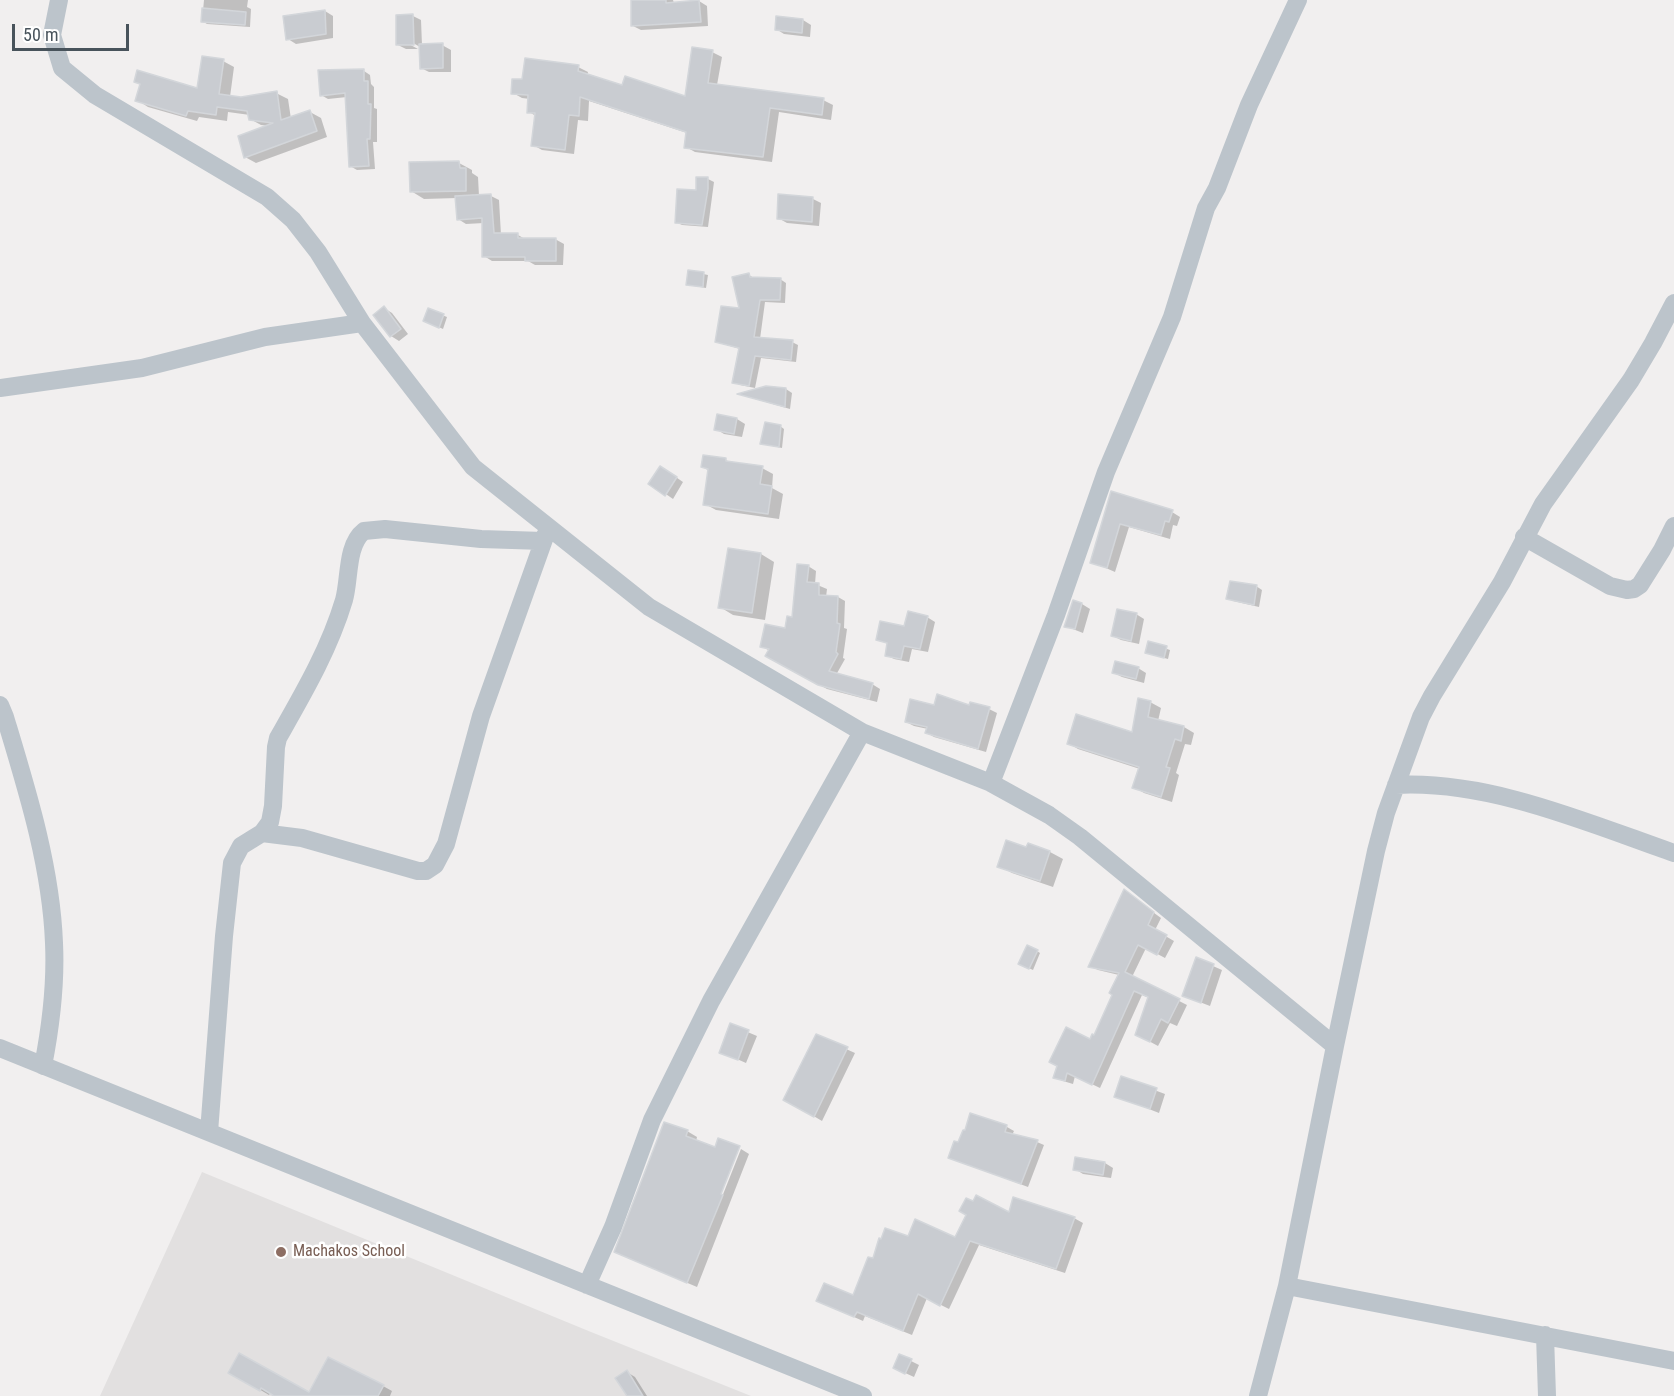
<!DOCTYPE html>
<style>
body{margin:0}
#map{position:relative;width:1674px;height:1396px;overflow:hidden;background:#f1efef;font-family:"Roboto Condensed",sans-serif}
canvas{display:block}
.scale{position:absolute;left:12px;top:24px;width:117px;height:27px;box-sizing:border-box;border:3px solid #48535b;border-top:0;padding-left:8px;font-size:18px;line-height:21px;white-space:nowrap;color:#48535b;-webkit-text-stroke:4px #fff;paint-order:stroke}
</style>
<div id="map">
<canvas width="1674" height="1396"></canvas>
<div class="scale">50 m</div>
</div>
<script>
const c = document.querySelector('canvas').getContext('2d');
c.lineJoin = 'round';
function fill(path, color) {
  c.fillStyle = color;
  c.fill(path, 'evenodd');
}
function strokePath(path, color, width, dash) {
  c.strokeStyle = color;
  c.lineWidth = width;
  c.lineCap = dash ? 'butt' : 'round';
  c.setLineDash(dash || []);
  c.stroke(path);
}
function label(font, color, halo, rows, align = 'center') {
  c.font = font + ' "Roboto Condensed",sans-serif';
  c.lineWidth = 5;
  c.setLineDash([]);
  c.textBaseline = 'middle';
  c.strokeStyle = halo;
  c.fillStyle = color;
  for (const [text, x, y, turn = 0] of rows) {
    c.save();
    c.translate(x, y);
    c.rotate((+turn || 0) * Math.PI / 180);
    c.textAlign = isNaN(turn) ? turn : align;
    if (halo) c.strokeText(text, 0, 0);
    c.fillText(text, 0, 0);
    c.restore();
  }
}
fill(new Path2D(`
 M202,1172L591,1332L751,1396H100Z`), '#e2e0e0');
fill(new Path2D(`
 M204,0H248L247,7L251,9L250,27L207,24L202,21Z
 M633,0H673L674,3L699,1L707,6L708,26L641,30L633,26Z
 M325,11L333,16V38L296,44L288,39Z
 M413,16L421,20L422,45H442L451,50V72H429L421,68L420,47L408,40L407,43L418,49H406L398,45Z
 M803,20L811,25L810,37L784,34L776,29Z
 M712,52L722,57L717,85L823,100L833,105L831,120L779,112L772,162L695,152L686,147L687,133L589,101L588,121L578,120L574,154L542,150L533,145L536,116L529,112L530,99L522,98L513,93L524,81L578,67L588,72L587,76L623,87L686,98Z
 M223,61L234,67L230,97L241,98L276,93L288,99L291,119L310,112L321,118L327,137L256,163L245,157L269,126L261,125L250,119V115L228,112L227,121L199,117L197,121L148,107L137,100L199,90Z
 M364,71L370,75L371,84L374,87V108L377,109V142H373L375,169L357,170L350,166L347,97L328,99L321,95Z
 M459,163L472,170V173L478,177L479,196H491L499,200L501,235H518L525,239H555L564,244L563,265H535L528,261H492L484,256V223L466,224L458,219L457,198L424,199L411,191Z
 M698,179H708L714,182L708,227L682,225L676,222L698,192Z
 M813,199L821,203L819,226L787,223L778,218Z
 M689,271L708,275L706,288L688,285Z
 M749,275L754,278L780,279L786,283L785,303L765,302L760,339L792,342L798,345L796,362L761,358L755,388L740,385L734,382L740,349L716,342L741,310Z
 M384,308L392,313L408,334L399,341L391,336Z
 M429,310L447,317L443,329L428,322Z
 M786,389L792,393L790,409L741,395Z
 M737,419L745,424L742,437L724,434L716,429Z
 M780,426L784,429L782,448L762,444Z
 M726,460L733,464L762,468L773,474L772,488L783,494L779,519L716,510L705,504L709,471L703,467Z
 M667,471L683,482L673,499L650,483Z
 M1112,493L1172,512L1180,517L1177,526L1173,525L1170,539L1129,527L1115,572L1092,562Z
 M729,549L761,554L774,562L765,620L733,615L720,607Z
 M808,566L816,571L815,584L827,589L826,597H838L845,601L844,628L847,629L843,658L845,659L836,675L872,684L880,689L877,702L827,689L767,656L770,651L761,646L786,630L794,618Z
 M1256,586L1262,590L1259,607L1233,601L1228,598Z
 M1082,604L1090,609L1083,633L1065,626Z
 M1136,614L1144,619L1139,644L1121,640L1113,636Z
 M927,617L935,622L928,652L912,649L909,662L894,659L886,655L888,644L878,639Z
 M1149,643L1170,650L1168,659L1150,654Z
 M1138,668L1146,673L1144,683L1122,677L1114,673Z
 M1150,702L1161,708L1158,721L1184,727L1194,733L1191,745L1185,744L1176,773L1179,775L1172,802L1144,793L1134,787L1140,769L1078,749L1068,743L1133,734Z
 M935,706L970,707L989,709L997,713L986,752L934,737L927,733L928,729L914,726L906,722Z
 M1029,845L1050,852L1063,859L1053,887L1012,873L999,866L1027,849Z
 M1124,891L1161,918L1155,930L1174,941L1165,958L1146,948L1132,977L1187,1005L1177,1026L1170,1023L1158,1046L1145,1039L1149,998L1142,995L1100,1088L1075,1076L1073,1084L1063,1081L1055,1077L1095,1037L1114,995L1119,975L1098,970L1090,966Z
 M1037,951L1040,953L1033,970L1020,964Z
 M1197,959L1222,970L1210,1006L1184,996Z
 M731,1025L757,1036L746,1063L721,1052Z
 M817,1036L855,1053L822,1121L785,1099Z
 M1122,1078L1165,1094L1159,1113L1116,1096Z
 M971,1115L1007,1127L1014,1131L1012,1135L1037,1142L1044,1145L1028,1187L950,1158L965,1132Z
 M687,1131L697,1137L696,1141L717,1200L720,1202L741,1149L749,1154L697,1287L626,1257Z
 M1105,1163L1113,1168L1111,1178L1083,1174L1075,1169Z
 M1010,1214L1074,1218L1083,1223L1065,1273L979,1245L949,1309L927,1298L912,1335L865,1316L863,1321L827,1305L854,1297L874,1260L909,1238H956Z
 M911,1361L919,1365L914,1377L903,1372Z
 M230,1372L310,1395L383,1386L392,1391L390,1396H278L271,1392L269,1395Z
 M627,1372L635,1377L647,1396H628Z`), '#0003');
const building = new Path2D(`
 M631,0H666V3L699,0L701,22L631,26Z
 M202,8L246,12L245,25L201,22Z
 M325,10L326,34L286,40L283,16Z
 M413,14L414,45H396V15Z
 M776,16L803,19L802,33L775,30Z
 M443,43V68L420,69L419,44Z
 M692,47L713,50L708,83L824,98L822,115L770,108L763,157L684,148L686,132L580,97L579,116L569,115L565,150L531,146L535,113H527L528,95L511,94L512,79H522L525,58L579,65L578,71L622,85L625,76L685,96Z
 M202,56L224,59L219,94L241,97L277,91L281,120L310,110L317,131L244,158L238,136L273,123L249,120L247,111L217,107L216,115L188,111L186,116L135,101L140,84L134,82L137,70L197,88Z
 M364,69V81H368V104H371L370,139H367L369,166L349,167L345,93L320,96L318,70Z
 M459,161L460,168H466V191L410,192L409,162Z
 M696,177H708V189L702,225L675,223L677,189L696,190Z
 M491,194L494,233H518V238H556V261H525V257H482V218L457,220L455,196Z
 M778,194L813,197L812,222L777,219Z
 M688,270L704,272L703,287L686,285Z
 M749,273L750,277L781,278L780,300H760L754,337L793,340L791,360L755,356L749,386L732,383L739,348L715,342L721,306L739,308L732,277Z
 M384,306L401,329L390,337L373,315Z
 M428,308L444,314L439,328L423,321Z
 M766,386L786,388L785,407L737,394Z
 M717,414L737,418L734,434L714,430Z
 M765,422L781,425L779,447L760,444Z
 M703,455L726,458V461L763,466L760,484L772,486L768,514L703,505L708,469L701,467Z
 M660,466L677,477L665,496L648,484Z
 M1111,491L1173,510L1169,522L1165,521L1161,535L1120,524L1107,568L1090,563Z
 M728,548L761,553L752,613L718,608Z
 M797,564L809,565L807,582L819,583V595L838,596L837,623L840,624L836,652L838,654L829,671L873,683L869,699L818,685L765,656L769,649L760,647L765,624L785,628L787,616L792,617Z
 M1230,581L1257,585L1254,605L1226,599Z
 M1073,600L1082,603L1075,629L1064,627Z
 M1117,609L1137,613L1131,641L1111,636Z
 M908,611L928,616L920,649L904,646L901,659L885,656L887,643L876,640L880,621L904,626Z
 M1148,641L1167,646L1164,658L1145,653Z
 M1115,661L1139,667L1136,679L1112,673Z
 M937,694L969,705L970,702L990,707L978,749L925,733L927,727L905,722L910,699L934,705Z
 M1138,698L1151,701L1148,717L1184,726L1181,741L1175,739L1166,767L1170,768L1161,797L1132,788L1139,767L1067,744L1076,714L1132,732Z
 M1006,840L1026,847L1028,843L1050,851L1040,881L997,867Z
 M1124,889L1154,912L1148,925L1167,935L1157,955L1138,945L1125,972L1180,999L1168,1023L1161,1019L1150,1042L1135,1035L1148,997L1134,991L1092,1085L1067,1073L1065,1081L1053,1078L1057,1066L1049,1062L1066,1027L1090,1039L1092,1034L1094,1035L1112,995L1109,993L1119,973L1088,967Z
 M1027,945L1038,950L1029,969L1018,964Z
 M1196,957L1214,964L1201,1003L1182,996Z
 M730,1023L749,1030L738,1060L719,1053Z
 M816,1034L848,1047L814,1117L783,1100Z
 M1121,1076L1157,1088L1150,1109L1114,1097Z
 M970,1113L1007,1125L1005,1132L1038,1140L1021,1184L948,1158L954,1141L958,1142L963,1130H965Z
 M664,1122L688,1130L686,1136L715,1147L718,1138L740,1146L721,1194L723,1195L687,1283L614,1252Z
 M1075,1157L1105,1162L1103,1175L1073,1170Z
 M976,1195L1009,1212L1013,1197L1075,1217L1056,1269L970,1241L940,1306L918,1294L903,1331L857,1312L854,1317L816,1301L824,1283L853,1295L868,1257L873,1258L879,1238L881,1239L885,1228L908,1236L915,1219L955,1237L966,1215L959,1211L966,1198L973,1201Z
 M239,1353L309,1392L328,1357L384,1385L378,1396H274L261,1388L260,1391L228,1373Z
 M899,1354L912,1359L905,1374L893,1368Z
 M627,1370L643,1396H627L615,1378Z`);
fill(building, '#c9ccd1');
strokePath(building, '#d3d6da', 1.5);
strokePath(new Path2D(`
 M59,0L52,35L62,68L95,95L267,197L293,220L318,252L362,323L473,467L649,607L862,732L991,783L1049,815L1080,837L1335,1046L1287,1286L1258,1396
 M0,388L142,368L265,337L362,323
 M1524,537L1610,586L1627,590L1634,589L1640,585L1662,550L1674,526
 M0,705L5,717C27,790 51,866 54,943C56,985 51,1025 43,1066
 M991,783L1056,615L1106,472L1172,317L1206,208L1217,188L1249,105L1298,0
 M1396,785C1489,780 1588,823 1674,853
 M262,833L302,838L418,871H426L435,865L446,844L481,716L547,531
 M1335,1046L1376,851L1386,813L1421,717L1432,696L1502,582L1543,504L1631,380L1653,343L1674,303
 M0,1048L863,1396
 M209,1132L224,936L232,863L241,846L262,833L270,822L273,806L276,747L278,738C303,694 329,650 344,600C350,579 346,545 364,531L385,529L481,539L543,541
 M587,1285L613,1227L652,1120L711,1001L862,732
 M1287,1286L1674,1361
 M1545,1335L1547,1396`), '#bcc4cb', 18);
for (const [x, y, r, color] of [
 [281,1252,6,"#8d6e63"]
]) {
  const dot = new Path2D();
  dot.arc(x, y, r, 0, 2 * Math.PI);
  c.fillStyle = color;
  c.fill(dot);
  strokePath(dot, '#fff', 2);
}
label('16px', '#785e54', '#fff', [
 ["Machakos School",293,1252]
], 'left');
</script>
